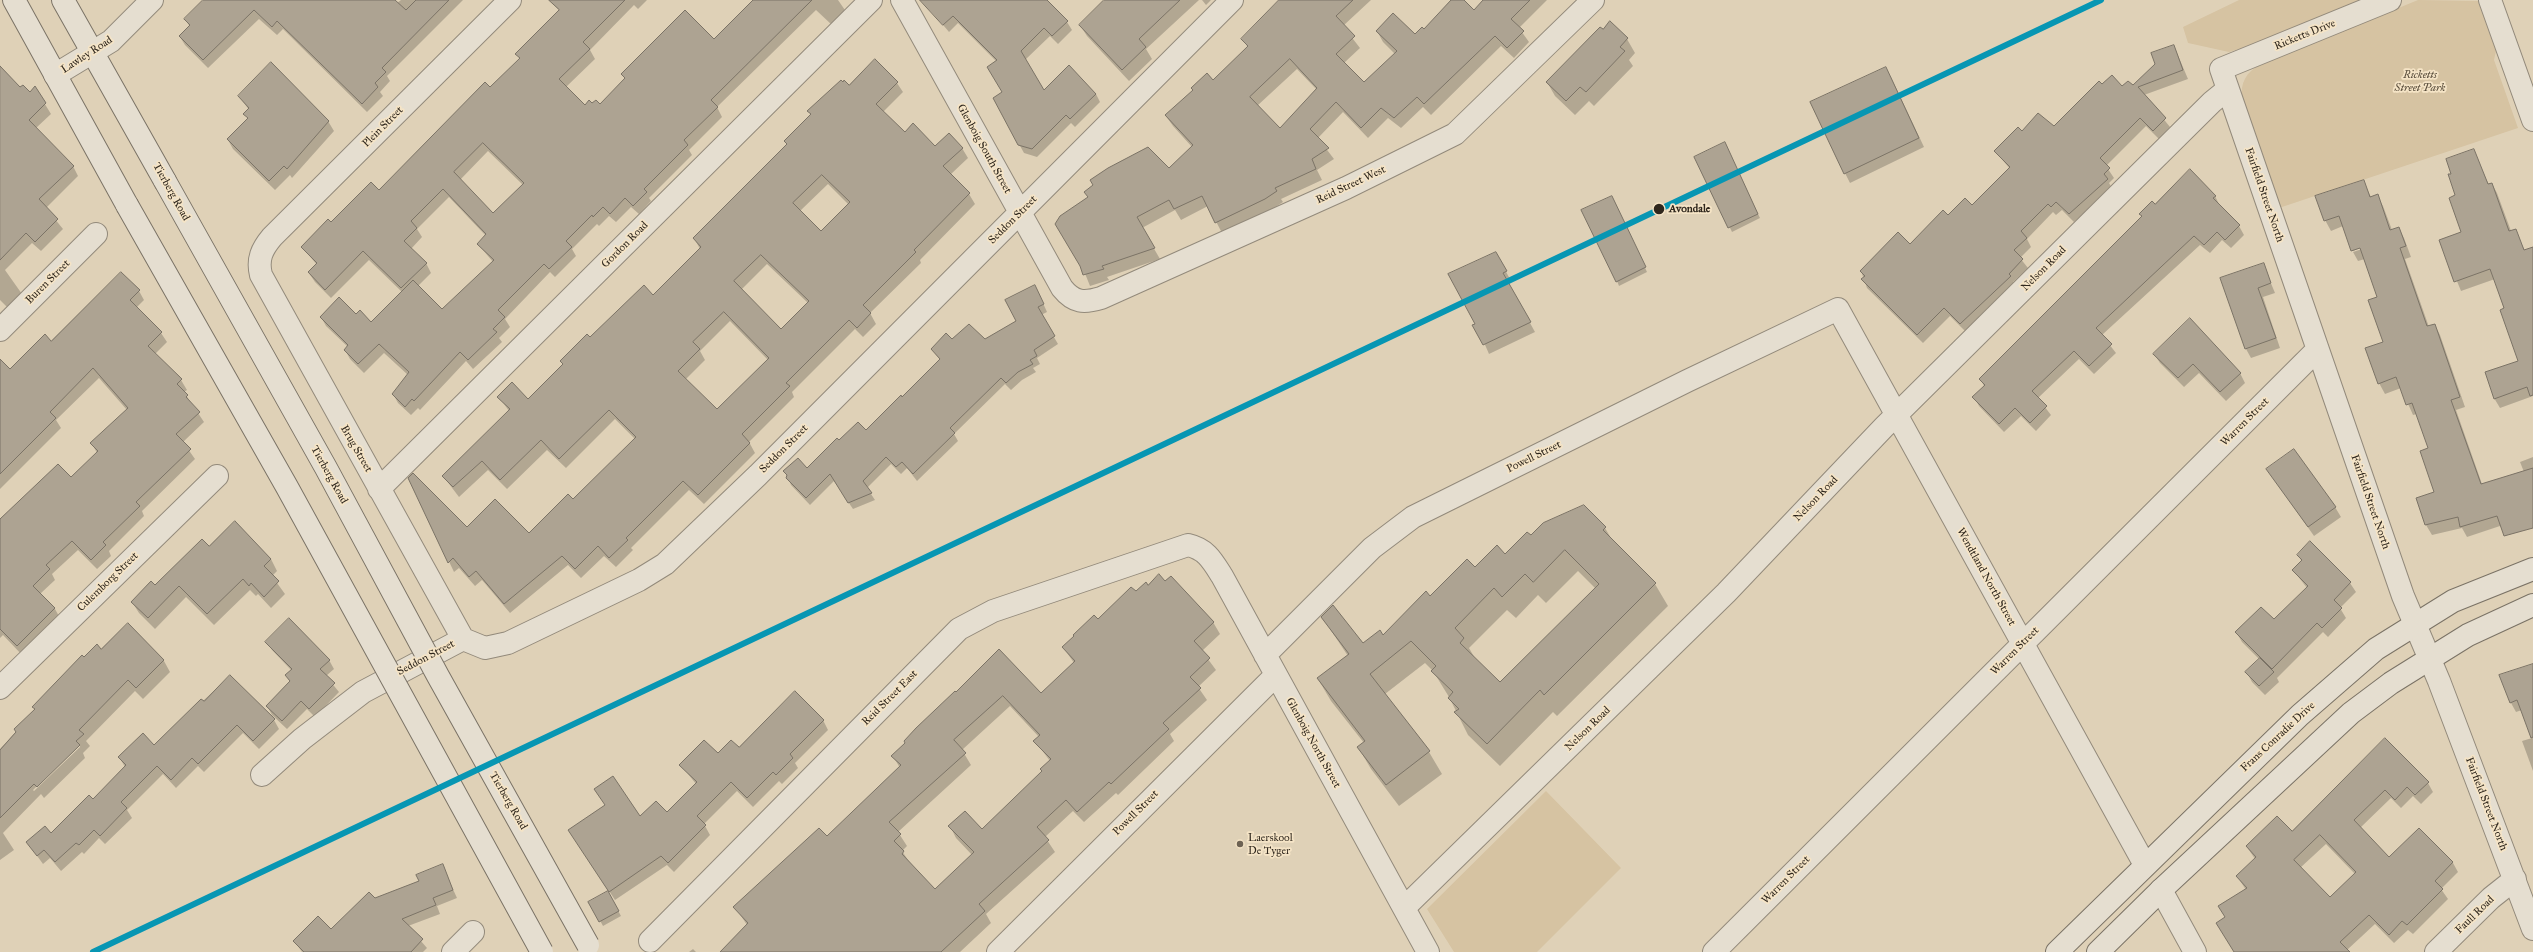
<!DOCTYPE html>
<style>
body{margin:0}
canvas{display:block;background:#dfd1b7}
</style>
<canvas width="2533" height="952"></canvas>
<script>
const c = document.querySelector('canvas').getContext('2d');
c.lineJoin = 'round';
function fill(path, color) {
  c.fillStyle = color;
  c.fill(path, 'evenodd');
}
function strokePath(path, color, width, dash) {
  c.strokeStyle = color;
  c.lineWidth = width;
  c.lineCap = dash ? 'butt' : 'round';
  c.setLineDash(dash || []);
  c.stroke(path);
}
function label(font, color, halo, rows, align = 'center') {
  c.font = font + ' "IM FELL Great Primer",serif';
  c.lineWidth = 3.5;
  c.setLineDash([]);
  c.textBaseline = 'middle';
  c.strokeStyle = halo;
  c.fillStyle = color;
  for (const [text, x, y, turn = 0] of rows) {
    c.save();
    c.translate(x, y);
    c.rotate((+turn || 0) * Math.PI / 180);
    c.textAlign = isNaN(turn) ? turn : align;
    if (halo) c.strokeText(text, 0, 0);
    c.fillText(text, 0, 0);
    c.restore();
  }
}
fill(new Path2D(`
 M2239,0H2365L2278,37L2229,52L2188,43L2183,27Z
 M2418,0L2478,1L2496,51L2494,60L2518,128L2279,208L2242,99C2240,83 2246,72 2260,65Z
 M1546,791L1621,868L1537,952H1454L1427,909Z`), '#d6c3a2');
fill(new Path2D(`
 M204,0H394L397,3L401,0H463L387,76L390,81L380,92L383,96L367,112L283,29L277,35L259,19L208,68L185,45L180,37L190,27L185,19Z
 M562,0H647L638,9L634,5L590,50L595,59L566,87L585,106L600,105L625,79L622,74L714,40L755,0H838L847,13L833,26L816,10L717,107L722,117L689,150L692,155L649,198L651,201L639,214L631,207L616,222L609,216L599,226L597,224L572,249L576,256L555,277L550,272L505,319L510,327L499,338L502,342L473,369L466,361L420,410L418,408L411,415L398,403L393,394L408,375L384,353L364,373L350,359L345,350L348,347L326,326L321,317L356,316L371,323L402,292L369,260L331,298L315,282L309,273L317,265L302,247L379,191L490,89L520,60L517,54L560,11L558,8ZM488,151L523,185L493,215L460,180ZM449,197L486,236L478,244L493,262L442,310L418,286L431,273L426,263L411,249L422,237L417,229Z
 M935,0H1045L1067,22L1072,30L1058,44L1050,36L1025,60L1044,92L1096,94L1100,102L1075,127L1071,123L1037,157L1024,153L1019,144L1003,93L997,62L958,23L949,32L928,7Z
 M1105,0H1199L1146,49L1152,59L1129,81L1087,36L1080,25Z
 M1202,0H1211L1206,5Z
 M1290,0H1371L1343,26L1360,48L1344,63L1364,84L1395,54L1383,42L1377,31L1415,35L1424,30L1452,0H1462L1474,11L1485,0H1547L1519,28L1529,42L1514,58L1501,46L1431,115L1423,107L1401,128L1388,118L1368,138L1343,112L1318,138L1334,159L1317,170L1322,180L1281,199L1283,202L1271,210L1222,233L1208,206L1181,220L1175,210L1142,228L1160,259L1107,277L1109,280L1090,286L1082,266L1169,169L1192,147L1173,126L1166,116L1213,82L1248,48L1243,39ZM1297,69L1317,90L1280,130L1257,106Z
 M1627,39L1635,53L1629,60L1633,66L1594,106L1589,101L1575,115L1555,96L1547,82Z
 M2174,46L2188,79L2144,95L2170,127L2159,139L2146,126L2106,166L2114,178L2109,183L2112,188L2074,222L2062,210L2056,215L2053,212L2027,239L2031,247L2020,258L2028,268L2013,282L2015,285L1966,332L1950,316L1923,343L1867,288L1861,271L1910,246L1948,216L1972,206L2010,169L1995,151L2022,132L2054,127L2102,85L2133,87Z
 M0,67L20,89L30,93L35,88L51,114L36,128L73,166L78,176L46,208L63,229L41,251L32,243L5,270L22,294L8,308L0,300Z
 M1891,77L1924,147L1850,183L1845,173Z
 M897,83L903,92L883,112L905,133L935,147L962,148L968,158L950,175L969,194L975,204L920,260L921,263L870,313L876,324L863,337L855,329L792,392L794,397L749,442L755,453L704,504L689,490L631,548L633,550L616,567L604,556L581,578L568,565L510,613L482,580L475,586L459,568L454,572L409,478L467,528L529,535L573,500L635,439L615,419L566,468L547,450L507,489L488,470L459,497L443,476L509,411L499,397L528,400L590,338L653,296L700,249L694,238L787,145L785,141L811,115L808,111L849,86ZM828,184L849,205L821,232L800,211ZM767,264L808,303L781,330L741,290ZM730,321L768,360L717,411L685,380L705,360L700,351Z
 M239,96L328,121L334,131L292,178L290,175L275,190L233,149L228,140L248,119L245,114L249,110Z
 M1727,148L1760,218L1732,232L1696,157Z
 M2473,150L2489,185L2492,184L2497,193L2511,231L2515,230L2525,251L2533,249V396L2500,408L2494,398L2519,361L2495,279L2461,291L2440,240L2462,232L2453,174Z
 M2363,181L2371,197L2377,195L2383,206L2392,230L2399,228L2404,238L2411,257L2405,259L2429,327L2435,325L2440,335L2465,407L2456,410L2482,484L2524,472L2520,462L2533,457V515L2467,537L2462,528L2432,535L2426,525L2435,492L2430,449L2417,414L2413,415L2401,388L2385,394L2379,383L2384,342L2378,297L2365,259L2358,261L2353,252L2365,248V246L2353,251L2343,226L2331,231L2325,220Z
 M2215,196L2220,206L2239,226L2244,235L2231,248L2222,240L2210,253L2200,245L2102,335L2116,353L2094,374L2079,359L2038,398L2051,415L2036,431L2021,416L2004,432L1979,406L1974,397L1984,386L1981,380L2142,217L2140,214L2155,205Z
 M1614,201L1647,272L1619,286L1617,281Z
 M1496,253L1511,281L1508,283L1535,332L1489,354L1476,324Z
 M2263,264L2275,293L2263,297L2280,348L2251,358L2246,349L2221,278Z
 M139,291L144,300L136,308L161,333L167,342L155,354L181,380L187,390L184,392L204,422L183,442L195,459L142,511L144,516L109,551L111,556L97,569L78,550L52,574L55,580L40,594L55,609L60,618L23,656L3,635L0,638V520L71,479L97,453L92,444L127,410L99,378L56,420L61,428L0,489V361L10,371L51,343Z
 M1039,294L1047,312L1041,315L1058,344L1037,358L1040,364L1033,368L1036,372L1022,380L1011,390L1005,384L954,434L958,441L917,481L907,468L901,474L891,464L867,488L875,500L853,509L834,481L810,505L791,485L785,471L807,470L839,441L866,431L940,360L932,349L952,340H985L1017,321Z
 M2154,354L2240,373L2245,383L2226,401L2199,373L2184,387L2160,363Z
 M2267,469L2335,507L2341,517L2314,536Z
 M1584,506L1605,528L1614,543L1655,584L1668,606L1557,716L1553,712L1500,766L1468,735L1449,697L1433,671L1425,663L1385,694L1429,752L1442,774L1399,806L1371,769L1358,747L1364,743L1331,701L1318,679L1348,656L1322,617L1363,644L1383,636L1430,597L1475,568L1505,555L1531,537ZM1578,571L1595,588L1500,684L1476,660L1469,648L1507,610L1516,618L1538,595L1546,603Z
 M2310,543L2350,583L2356,592L2340,608L2346,618L2328,637L2323,632L2277,678L2279,682L2265,695L2252,682L2247,673L2260,660L2242,642L2236,632L2274,621L2307,588L2293,570L2302,562L2298,555Z
 M209,548L271,559L277,571L272,576L285,594L271,608L258,594L256,596L250,590L214,625L186,597L155,629L139,613L132,602Z
 M1165,582L1213,622L1220,634L1202,651L1216,670L1198,687L1207,700L1170,734L1174,741L1118,795L1116,793L1084,822L1073,811L1045,837L1055,852L986,914L991,923L960,952H720L747,925L735,907L827,838L900,768L893,756L955,692L1041,694L1074,663L1063,647L1136,593L1148,586ZM1010,706L1039,737L1035,741L1050,761L1041,769L1042,772L982,830L950,826L956,838L972,855L935,891L910,863L902,851L907,846L898,832L971,765L962,750Z
 M128,625L164,661L170,672L143,699L135,691L86,741L90,746L83,753L85,758L44,798L41,794L3,833L14,850L0,860V749L36,710L33,707L84,658L101,650ZM80,744V747L34,791L33,790Z
 M267,642L329,660L334,669L326,676L339,692L315,717L307,709L287,729L272,715L267,706L290,682L286,675L291,670L272,650Z
 M2533,665V771L2522,741L2532,738L2522,710L2516,712L2511,703Z
 M230,676L274,720L279,729L259,749L243,733L204,772L198,766L176,788L163,774L127,810L132,818L105,844L99,838L84,854L82,852L61,871L50,858L43,864L27,842L51,835L93,800L125,767L119,757L154,746Z
 M823,720L828,730L795,763L798,768L782,784L779,781L753,807L737,791L704,824L710,835L674,872L667,865L615,900L575,839L640,818L667,813L696,784L681,765L739,749Z
 M2385,739L2428,783L2433,792L2421,804L2413,796L2401,808L2391,798L2360,828L2389,858L2419,829L2453,863L2458,872L2441,889L2448,899L2413,934L2408,930L2394,943L2375,924L2347,950L2349,952H2235L2226,918L2246,890L2237,876L2255,859L2247,847L2292,833ZM2326,844L2355,874L2330,898L2300,868Z
 M442,865L457,898L437,906L440,914L408,926L427,948L423,952H302L295,942L331,930L375,899L420,881Z
 M608,892L621,916L603,926L590,902Z
 M693,949L696,952H689Z`), '#0003');
const building = new Path2D(`
 M203,0H395L406,10L416,0H449L382,68L386,72L375,83L378,87L362,104L277,21L272,27L254,10L203,60L179,36L190,25L184,19Z
 M549,0H625L583,42L590,49L559,79L585,105L589,100L592,103L596,100L600,104L625,78L621,74L685,10L714,39L753,0H812L711,100L718,107L684,140L688,145L644,189L647,192L633,206L625,198L610,214L603,207L593,217L592,215L566,241L572,247L549,269L544,264L498,310L505,317L493,329L497,332L468,360L460,352L414,401L412,399L405,407L392,394L409,372L379,344L358,364L344,350L348,345L320,317L339,297L356,314L360,310L371,322L413,280L442,309L494,260L477,244L486,234L443,189L411,221L417,228L404,241L427,263L401,288L363,251L325,290L308,272L317,263L301,247L328,219L331,222L371,182L379,190L485,82L490,87L520,58L515,54L559,10ZM483,143L524,183L493,213L454,172Z
 M920,0H1047L1068,21L1052,36L1044,28L1021,51L1044,90L1069,65L1096,94L1070,119L1066,115L1032,149L1018,145L993,98L1002,92L987,67L997,60L953,16L943,25Z
 M1104,0H1180L1139,39L1146,47L1122,70L1079,25Z
 M1279,0H1353L1336,16L1355,36L1336,54L1364,82L1397,51L1376,31L1393,13L1415,34L1422,27L1424,29L1451,0H1464L1474,10L1483,0H1530L1511,19L1524,31L1507,48L1495,36L1424,104L1417,97L1394,118L1381,108L1361,128L1336,102L1310,129L1329,148L1312,159L1316,169L1275,188L1277,191L1265,199L1215,223L1202,196L1174,209L1169,200L1137,217L1155,248L1102,266L1104,269L1083,275L1080,266L1055,224L1060,216L1088,197L1084,192L1093,185L1090,180L1108,168L1148,147L1169,168L1193,145L1165,115L1193,90L1191,88L1207,73L1213,80L1248,46L1241,39ZM1290,59L1317,88L1280,128L1250,97Z
 M1610,21L1628,38L1620,47L1625,51L1586,92L1580,87L1566,101L1546,82L1600,27L1603,29Z
 M2174,45L2183,70L2138,87L2166,118L2153,131L2140,118L2100,158L2110,168L2104,174L2108,179L2069,214L2056,202L2051,207L2048,204L2021,231L2027,238L2014,250L2023,259L2009,274L2011,276L1960,324L1944,308L1917,335L1861,279L1865,276L1860,271L1898,232L1910,244L1943,210L1948,215L1965,198L1972,205L2010,167L1994,151L2018,127L2022,131L2038,113L2054,126L2099,81L2102,84L2112,75L2122,86L2128,81L2133,85L2155,64L2151,53Z
 M875,59L898,82L876,104L905,132L913,123L935,146L949,133L963,148L943,166L970,193L914,250L916,252L863,305L871,313L857,328L849,320L786,383L790,386L742,434L750,443L698,495L683,481L626,538L628,540L609,558L598,546L575,569L562,556L504,604L476,571L469,577L453,558L448,563L408,478L413,473L467,527L495,499L529,533L568,494L573,499L636,437L609,410L559,459L541,440L500,480L482,461L453,487L442,476L510,409L497,397L512,382L528,399L563,364L560,361L587,334L590,337L644,285L653,295L701,247L693,238L787,144L784,141L811,114L807,111L841,80L843,82L844,80L849,85ZM822,175L850,202L821,231L793,203ZM761,255L809,301L781,329L734,281ZM724,312L769,358L717,409L678,371L700,349L693,342Z
 M271,62L329,121L287,169L284,166L269,181L227,139L248,118L243,114L249,108L238,96Z
 M0,66L20,87L23,85L30,92L35,86L46,103L29,120L74,166L39,199L58,219L35,242L26,233L0,260Z
 M1886,67L1919,138L1844,174L1810,102Z
 M1725,142L1758,214L1728,228L1694,157Z
 M2474,149L2488,184L2492,183L2509,231L2516,229L2524,250L2533,247V395L2530,396L2527,387L2494,399L2485,372L2518,361L2500,310L2504,308L2490,269L2454,282L2439,240L2461,232L2449,198L2455,195L2448,174H2451L2446,159Z
 M2190,169L2216,196L2213,198L2240,225L2225,240L2217,232L2204,245L2194,236L2096,328L2112,344L2089,366L2074,351L2032,391L2047,406L2030,423L2015,408L1999,424L1972,397L1985,385L1979,379L2142,216L2139,214L2152,201L2155,204Z
 M2364,180L2370,197L2378,194L2390,230L2399,227L2406,246L2400,248L2427,326L2435,324L2460,397L2451,400L2481,484L2533,468V528L2504,536L2497,516L2460,527L2458,517L2425,525L2416,498L2434,492L2420,451L2428,448L2412,403L2406,405L2396,377L2378,384L2365,348L2383,342L2368,300L2377,297L2360,248L2351,251L2339,216L2324,221L2315,196Z
 M1612,196L1646,267L1616,282L1581,210Z
 M1496,252L1507,271L1503,273L1531,322L1483,345L1472,325L1475,324L1448,274Z
 M2264,263L2271,283L2258,288L2276,338L2245,349L2220,278Z
 M121,272L140,290L130,300L162,332L148,346L182,379L177,384L188,395L186,397L200,412L176,434L191,449L136,502L140,506L103,542L106,545L91,560L72,541L46,565L50,569L33,586L55,608L17,646L0,629V519L58,464L71,477L98,451L90,443L128,408L93,368L50,412L56,418L0,474V359L10,369L45,334L51,341Z
 M1035,285L1044,304L1038,307L1055,336L1034,350L1037,356L1030,360L1033,364L1018,372L1006,383L1001,378L950,428L955,433L913,474L902,462L896,467L886,457L863,481L872,493L848,503L830,474L806,498L786,478L787,475L783,471L798,458L807,468L837,438L839,440L858,422L866,430L901,395L902,397L940,359L931,349L946,333L952,339L969,324L985,339L1016,321L1005,300Z
 M2190,318L2241,373L2220,392L2193,364L2178,378L2153,354Z
 M2294,449L2336,507L2308,527L2266,469Z
 M1584,505L1606,527L1603,530L1656,583L1544,695L1540,690L1487,744L1454,712L1459,709L1448,698L1453,692L1431,671L1436,666L1411,641L1370,674L1430,751L1386,785L1357,747L1365,741L1317,678L1349,654L1321,617L1333,605L1363,643L1380,630L1383,635L1426,591L1430,596L1467,559L1475,567L1497,545L1505,554L1527,532L1531,535L1543,523ZM1565,550L1599,584L1500,682L1460,643L1464,638L1455,628L1494,588L1502,597L1525,574L1533,582Z
 M235,521L271,559L264,566L279,581L264,597L251,583L249,586L243,579L207,614L179,586L148,618L131,602L151,581L155,585L202,539L209,546Z
 M2310,541L2351,582L2334,600L2342,608L2322,628L2317,623L2272,669L2235,632L2261,607L2274,619L2308,586L2292,570L2302,560L2297,555Z
 M1159,574L1165,581L1171,576L1214,622L1194,641L1210,658L1190,677L1201,688L1163,723L1169,729L1111,784L1109,782L1077,812L1066,800L1037,827L1049,840L979,904L985,911L941,952H720L748,923L733,907L819,828L827,836L901,765L891,756L905,743L904,741L916,728L955,691L956,692L999,649L1041,693L1075,661L1062,647L1074,636L1073,635L1094,615L1098,619L1131,587L1136,591L1146,582L1148,585ZM1003,696L1040,735L1033,741L1051,759L1040,769L1042,771L982,829L965,811L948,826L974,852L935,889L902,854L904,851L894,841L901,834L889,822L966,753L954,740Z
 M289,618L330,660L320,669L335,683L309,709L301,701L282,721L266,706L290,681L285,675L292,669L265,642Z
 M128,623L164,660L136,688L128,680L79,730L84,734L76,741L80,745L37,787L34,784L0,818V750L16,732L14,729L35,709L32,707L82,655L84,657L97,644L101,649Z
 M2260,658L2274,672L2259,686L2245,672Z
 M2533,664V737L2531,738L2517,700L2510,703L2499,675Z
 M230,675L275,719L253,741L237,725L198,764L192,758L171,780L157,766L121,802L127,808L100,836L94,830L79,845L76,843L55,862L44,850L37,856L26,842L45,826L51,833L89,795L93,799L126,765L118,757L143,733L154,745L201,699L204,701Z
 M795,691L824,720L790,754L793,758L776,775L773,772L747,798L731,782L697,816L706,825L668,863L661,856L609,892L568,830L605,805L594,789L613,776L640,816L656,801L667,812L697,782L679,765L704,740L718,753L731,740L739,747Z
 M2385,738L2429,782L2415,795L2407,787L2395,800L2385,790L2354,820L2389,857L2419,828L2453,862L2435,881L2443,889L2407,925L2402,921L2389,935L2369,915L2340,942L2350,952H2234L2216,923L2225,917L2218,906L2247,888L2236,876L2256,857L2246,846L2277,816L2292,831ZM2320,835L2356,872L2330,897L2294,860Z
 M443,864L453,890L433,898L436,905L402,919L423,939L411,952H304L293,941L318,916L331,929L369,892L375,898L419,881L416,875Z
 M608,891L619,911L599,922L588,902Z`);
fill(building, '#ada392');
strokePath(building, '#7b7366', 1);
const minor = new Path2D(`
 M902,0L1062,288C1074,303 1084,303 1101,298L1346,188L1455,134L1593,0
 M2390,0L2221,69L2403,596L2439,681L2533,929
 M2490,0L2533,120
 M55,75L111,41L152,0
 M0,330L96,234
 M379,489L871,0
 M463,639L485,648L508,643L639,580L665,564L758,475L1232,0
 M463,639L261,275C257,259 262,249 272,237L510,0
 M1265,655L1372,548L1413,517L1687,381L1838,309L2145,865
 M0,688L217,476
 M262,775L302,739L363,692L463,639
 M2161,890L2195,952
 M1404,908L1726,593L1884,427L2212,102L2228,89
 M650,941L959,629L993,611L1188,545C1206,549 1212,560 1222,576L1428,952
 M453,952L473,932
 M998,952L1275,676
 M1714,952L2317,350
 M2436,952L2491,898L2515,879`);
const secondary = new Path2D(`
 M14,0L127,205
 M63,0L165,181
 M2057,952L2300,715L2376,649L2453,601L2533,569
 M2098,952L2161,890L2351,713L2391,683L2468,635L2533,605`);
strokePath(minor, '#938a7b', 24);
strokePath(secondary, '#7b7366', 24);
strokePath(minor, '#e5ded0', 22);
strokePath(secondary, '#e5ded0', 22);
const secondaryBridge = new Path2D(`
 M165,181L326,468L438,676L588,945
 M127,205L287,487L542,952`);
strokePath(secondaryBridge, '#7b7366', 24, []);
strokePath(secondaryBridge, '#e5ded0', 22);
strokePath(new Path2D(`
 M93,952L2101,0`), '#0796b3', 6);
for (const [x, y, r, color] of [
 [1659,209,6,"#2f271d"],
 [1240,844,4,"#6d6253"]
]) {
  const dot = new Path2D();
  dot.arc(x, y, r, 0, 2 * Math.PI);
  c.fillStyle = color;
  c.fill(dot);
  strokePath(dot, '#f5e4c6', 1.5);
}
label('11px', '#2f271d', '#f5e4c6', [
 ["Ricketts Drive",2305,35,-22],
 ["Lawley Road",87,55,-33],
 ["Plein Street",383,127,-45],
 ["Glenboig South Street",984,149,61],
 ["Reid Street West",1351,185,-25],
 ["Tierberg Road",171,192,61],
 ["Fairfield Street North",2264,195,71],
 ["Seddon Street",1013,220,-45],
 ["Gordon Road",625,245,-45],
 ["Nelson Road",2044,269,-45],
 ["Buren Street",48,282,-45],
 ["Warren Street",2245,422,-45],
 ["Brug Street",356,449,60],
 ["Seddon Street",784,449,-45],
 ["Powell Street",1534,457,-26],
 ["Tierberg Road",329,475,61],
 ["Nelson Road",1816,499,-46],
 ["Fairfield Street North",2370,502,71],
 ["Wendtland North Street",1986,577,61],
 ["Culemborg Street",108,582,-44],
 ["Warren Street",2015,651,-45],
 ["Seddon Street",426,658,-28],
 ["Reid Street East",890,698,-45],
 ["Nelson Road",1588,729,-44],
 ["Frans Conradie Drive",2278,737,-43],
 ["Glenboig North Street",1313,743,61],
 ["Tierberg Road",508,801,60],
 ["Fairfield Street North",2486,804,69],
 ["Powell Street",1136,813,-45],
 ["Warren Street",1786,880,-45],
 ["Faull Road",2475,915,-44]
]);
label('italic 11px', '#574b3a', '#f5e4c6', [
 ["Ricketts",2420,75],
 ["Street Park",2420,88]
]);
label('bold 11px', '#2f271d', '#f5e4c6', [
 ["Avondale",1669,209]
], 'left');
label('11px', '#2f271d', '#f5e4c6', [
 ["Laerskool",1248,838],
 ["De Tyger",1248,851]
], 'left');
</script>
